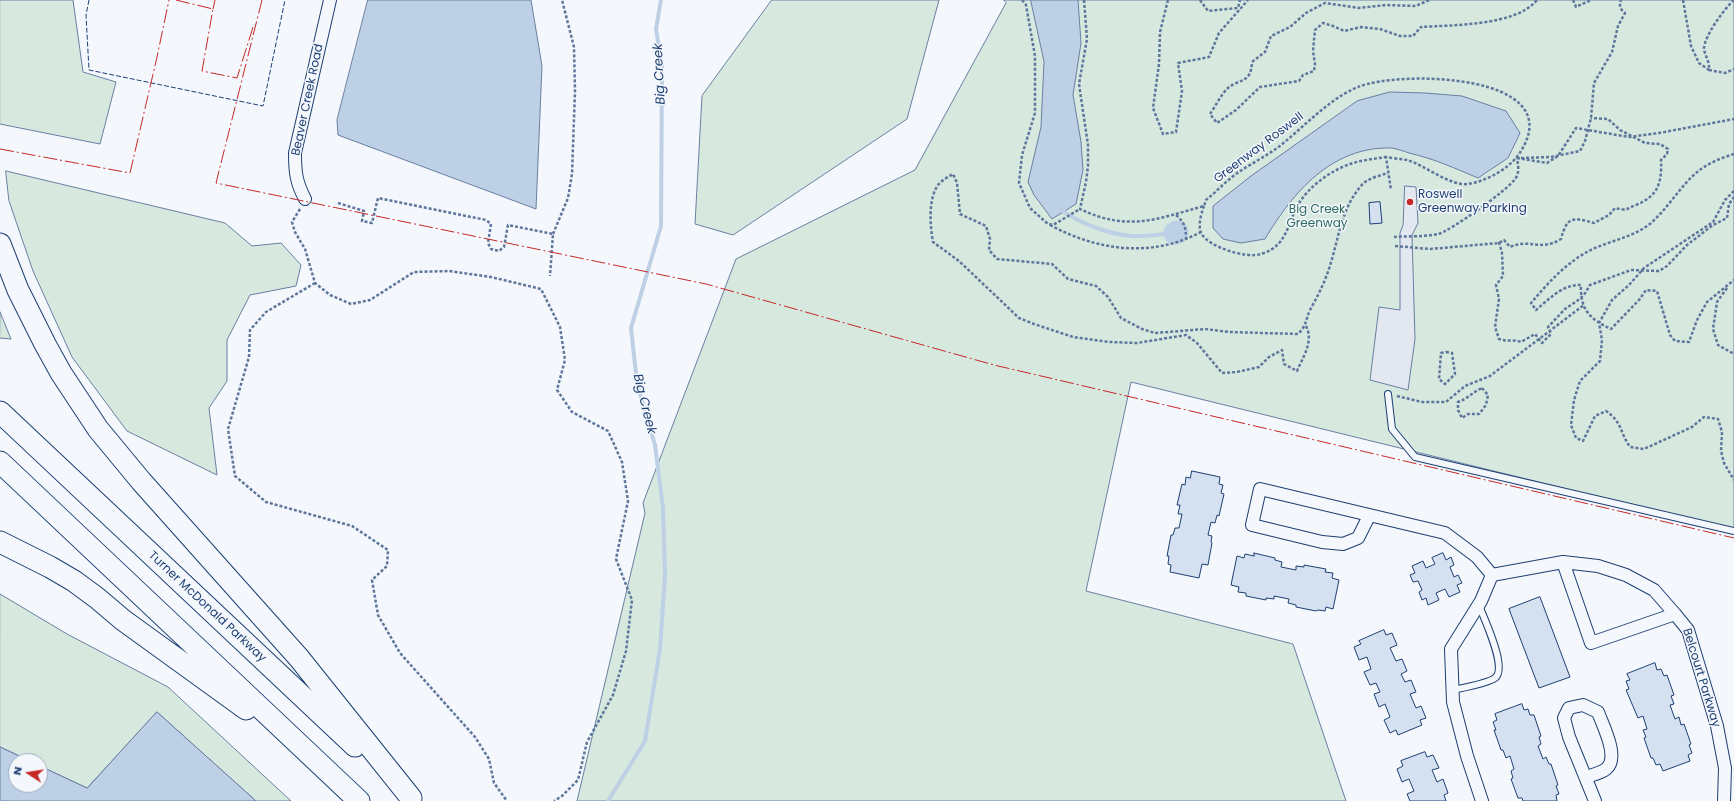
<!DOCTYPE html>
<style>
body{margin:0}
#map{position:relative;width:1734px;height:801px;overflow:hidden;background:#f4f7fb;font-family:Poppins,sans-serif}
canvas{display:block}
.north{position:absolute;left:8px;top:753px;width:40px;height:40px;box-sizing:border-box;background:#f4f7fb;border:1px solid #9eadc5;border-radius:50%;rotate:282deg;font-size:11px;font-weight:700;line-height:16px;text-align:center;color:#1d3f73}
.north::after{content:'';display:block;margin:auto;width:14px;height:18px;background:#c62828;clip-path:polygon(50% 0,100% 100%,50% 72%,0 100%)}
</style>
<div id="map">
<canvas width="1734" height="801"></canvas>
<div class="north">N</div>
</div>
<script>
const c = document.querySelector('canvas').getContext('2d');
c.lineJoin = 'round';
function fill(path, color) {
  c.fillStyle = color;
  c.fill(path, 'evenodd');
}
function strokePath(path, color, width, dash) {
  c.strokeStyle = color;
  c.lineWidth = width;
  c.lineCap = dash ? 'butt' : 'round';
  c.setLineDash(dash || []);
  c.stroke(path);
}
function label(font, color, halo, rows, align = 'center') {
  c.font = font + ' Poppins,sans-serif';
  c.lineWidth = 3;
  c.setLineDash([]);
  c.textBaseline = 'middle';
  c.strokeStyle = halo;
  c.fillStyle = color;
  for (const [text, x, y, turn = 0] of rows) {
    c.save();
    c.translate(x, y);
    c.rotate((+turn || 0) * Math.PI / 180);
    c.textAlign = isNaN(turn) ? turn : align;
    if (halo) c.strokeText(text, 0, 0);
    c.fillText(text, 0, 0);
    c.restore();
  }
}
const green = new Path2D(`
 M0,0H73L83,72L116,82L100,144L0,124Z
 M772,0H939L907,119L733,235L695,224L702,96Z
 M1004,0H1734V530L1131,382L1086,591L1293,644L1346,801H577L645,513L643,503L736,259L915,170L1006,3Z
 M6,171L225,223L252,246L281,243L301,265L296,286L250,295L227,340V381L209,408L217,475L127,431L72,357L33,271L9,201Z
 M0,312L11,339L0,338Z
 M0,594L67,634L168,687L291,801H256L157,712L87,788L40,766V761H30L0,747Z`);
fill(green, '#d7e8df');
strokePath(green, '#687fa3', 1);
const parking = new Path2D(`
 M1405,186L1416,187L1418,223L1412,235L1415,339L1408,390L1370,380L1379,307L1400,310V233L1403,225Z`);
fill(parking, '#e3e8f0');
strokePath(parking, '#687fa3', 1);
const water = new Path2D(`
 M368,0H531L542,66L536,209L338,135L337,120Z
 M1031,0H1078L1081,43L1073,95L1081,142L1083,170L1076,204L1052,219L1034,195L1028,182L1041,127L1044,62Z
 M1390,92L1425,93L1462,96L1506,111L1520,133L1508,158L1478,178C1454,168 1435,159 1409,153C1404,151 1397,149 1392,148C1332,146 1293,192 1265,239L1241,243L1223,239L1213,228V206L1251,176L1357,101Z
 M157,712L256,801H0V747L30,761H16V785H40V766L87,788Z`);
fill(water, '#bed0e5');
strokePath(water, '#687fa3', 1);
strokePath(new Path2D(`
 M1064,212C1083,224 1108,234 1131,236C1145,237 1160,234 1175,233
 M608,801L645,741L660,649L665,575L663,508L655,445L637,383L631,328L661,226L662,66L656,29L661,0`), '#bed0e5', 4);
strokePath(new Path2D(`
 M1175,233L1177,232`), '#bed0e5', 23);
const building = new Path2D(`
 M1380,202L1382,223L1370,224L1369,203Z
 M1192,471L1220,477L1219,484L1223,485L1221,493L1224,494L1219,516L1217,515L1215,523L1211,522L1208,535L1212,536L1211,542L1212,543L1208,565L1202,564L1199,578L1170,572L1171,565L1168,564L1169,556H1167L1171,535H1173L1175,528H1179L1182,514H1178L1180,505H1177L1182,484L1185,485L1186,477L1190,478Z
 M1254,553L1275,558V560L1282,562L1281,567L1296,570V566L1304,567V565L1326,569L1325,572L1333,573L1332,578L1339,580L1333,609L1326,607L1325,611L1318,610L1316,611L1296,607V605L1288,603L1289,599L1274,596V599L1266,598V600L1246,596V593L1238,592L1239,587L1231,585L1237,556L1244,558L1245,554L1254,556Z
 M1443,553L1446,560L1451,557L1454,565L1450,567L1454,577L1458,575L1462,583L1457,585L1460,592L1449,597L1445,589L1436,593L1439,600L1428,605L1426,598L1422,600L1419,592L1422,590L1418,581L1413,582L1410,575L1415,573L1412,566L1423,561L1426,568L1435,564L1432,558Z
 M1540,597L1570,677L1539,688L1509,609Z
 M1384,630L1386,635L1392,633L1397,645L1390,648L1396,661L1402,659L1407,671L1401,674L1405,682L1411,680L1416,692L1410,694L1416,708L1421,706L1426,718L1420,720L1422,725L1398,735L1396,730L1390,733L1384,720L1390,717L1385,704L1379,707L1374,694L1380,692L1376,683L1370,685L1364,672L1371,669L1367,657L1359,660L1354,647L1361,644L1359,641Z
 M1655,663L1657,670L1661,669L1664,676L1667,675L1674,695L1671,696L1674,704L1670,705L1675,719L1679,717L1681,725L1684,724L1691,744L1689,745L1692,753L1688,755L1690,761L1663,771L1660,764L1656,765L1653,758H1651L1644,738L1646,737L1643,730L1647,729L1643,716L1638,718L1626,690L1629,689L1626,681L1630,680L1627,674Z
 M1522,704L1524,710L1528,709L1530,715H1534L1541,736L1539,737L1541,744L1538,746L1543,759L1546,757L1549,764H1551L1558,785L1556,786L1559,794L1556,795L1557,801H1523L1522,798H1518L1511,779L1513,778L1511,771L1514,769L1510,756L1506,758L1503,750H1501L1494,730H1496L1493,722L1497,720L1495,714Z
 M1425,752L1427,757L1433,755L1439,768L1432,770L1437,782L1443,779L1448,793L1444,795L1446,801H1410L1407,794L1414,791L1409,779L1402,782L1397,769L1403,766L1401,761Z`);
fill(building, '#d5e0f0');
strokePath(building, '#1d3f73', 1);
const service = new Path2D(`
 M1388,394L1392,429L1415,457L1734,531
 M1453,690C1462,688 1489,683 1495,678C1508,668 1484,619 1479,605`);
const minor = new Path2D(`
 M305,199C296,182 295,172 295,153L330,0
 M1369,516L1358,538L1343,544L1322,542L1252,525L1260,489L1445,533L1477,557L1492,575L1481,601L1451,649L1453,702L1467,756L1482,801
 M1563,562L1591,643L1675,614L1688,630L1717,726L1725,768L1724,801
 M1492,575L1563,562L1598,566L1626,575L1654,590L1675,614
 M1586,777C1592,775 1601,773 1606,769C1620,758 1603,726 1598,712L1583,705L1569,708L1564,718L1569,737L1595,801`);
const motorway = new Path2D(`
 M0,244L18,290L45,344L61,373L98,429L141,481L299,658L411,798
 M0,412L355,746
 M0,462L359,801
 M0,542L50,567L74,581L97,598L123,620L246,709`);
strokePath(service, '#1d3f73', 8);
strokePath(minor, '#1d3f73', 14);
strokePath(motorway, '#1d3f73', 23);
strokePath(new Path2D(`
 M1022,0L1026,5L1035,56V113L1022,155L1019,183L1030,208L1048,224L1053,225L1080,209
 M1084,0L1087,39L1079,84L1088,145V166L1086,182L1080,209C1128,232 1157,219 1204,206L1206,200C1216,192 1225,182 1236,174C1250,164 1267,156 1281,145C1306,125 1329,99 1358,87C1399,70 1569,73 1521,151C1511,168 1487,181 1468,184C1449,186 1425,165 1407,160C1400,159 1392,158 1386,157L1391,190
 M1168,0L1160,32L1159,64L1153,108L1163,134L1176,132L1182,91L1178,63L1209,57L1219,33L1248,0
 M1200,0L1208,11L1238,8L1240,0
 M1429,0L1416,6L1386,5L1359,8L1325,3L1306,13L1290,27L1271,36L1265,52L1252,62C1251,84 1240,78 1228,88C1222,93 1215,107 1210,114L1217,123L1236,110L1260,87L1299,81L1303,75L1314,71L1315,64L1313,51L1315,30L1323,23L1333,26L1344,31L1361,27L1380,29L1400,36H1413L1421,27C1452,25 1516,26 1537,0
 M1573,0L1576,7L1591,0
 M1683,0L1691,46L1699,63L1709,70
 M1734,0C1725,8 1704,36 1704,49C1705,56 1710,62 1709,70L1725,73L1734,69
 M1734,154C1721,158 1706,164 1696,173C1679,188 1668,208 1651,223C1633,238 1607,241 1587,252C1565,264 1547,284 1531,303L1536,310C1549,299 1563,284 1581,285C1580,310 1590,319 1611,329L1639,300L1646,290L1657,291L1670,335L1675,341L1689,342L1697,320L1707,302L1734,280
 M1517,158L1547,163L1558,156L1576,128L1629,137L1659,133L1734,119
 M1521,158L1551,157L1580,151L1585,141L1591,118L1594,83L1612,52L1618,26L1625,13C1620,9 1619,6 1621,0
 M1734,191L1725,200L1713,222L1644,268L1629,285L1612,300L1599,323L1602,340L1600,361L1580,381L1574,400L1571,425L1576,438L1583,441L1595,416L1606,411C1623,423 1619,431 1630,447L1644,449L1692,427L1704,417L1718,419L1722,432L1721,451L1724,463L1734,480
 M338,203L364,211L362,221L372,223L378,198L486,220L491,224L488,243L491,249L499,251L504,247L508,225L553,234L550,276
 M1204,206C1201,214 1198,225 1201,233C1208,247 1247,259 1261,254C1288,246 1287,223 1298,205C1308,187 1330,171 1350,164C1361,160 1374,159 1386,157
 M300,209L292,222L295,232L305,249L315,283L330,295L351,304L370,300L414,272L449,271L491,277L541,289L560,327L565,360L557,390L572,412L608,431L622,462L628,501L616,559L632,600L626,651L613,695L587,742L578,780L562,796L554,801
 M1176,215C1184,222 1186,227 1186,238
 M1050,225C1098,251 1152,258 1201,232
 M553,234L568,198L572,174L575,91L574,47L562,0
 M1394,237C1408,236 1424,237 1438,234C1449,232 1509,189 1515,179C1520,173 1518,165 1517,158
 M1499,242L1502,253L1503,276L1496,285L1499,299L1495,327L1499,339C1507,342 1513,339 1521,342L1535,334L1542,343L1551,334L1548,327L1565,309L1577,301L1584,295L1590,285L1631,270L1659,271L1667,266L1687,245L1713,225L1727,218L1729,204L1734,197
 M1395,246L1430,249L1499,243L1504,240L1510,247C1531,238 1540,252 1561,239C1567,216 1573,217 1594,223L1609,215L1615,208C1627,211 1626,209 1636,205C1658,196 1662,183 1661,160L1667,154L1668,149L1660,144L1645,143L1620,130L1608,119L1591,118
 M315,283L266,312L250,330L249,357L228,429L235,476L266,502L352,526L388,550L387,566L372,580L378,615L400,653L475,737L489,759L494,783L507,801
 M1727,288L1717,302L1713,329L1718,345L1734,354
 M1306,326C1314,341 1303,357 1297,371L1284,364L1282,350L1269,357L1259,367L1237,372L1222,373L1197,343L1186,335L1137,343L1109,342L1073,337L1034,324L1019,318L959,261L933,242C930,226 928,199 938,185C942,180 948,177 953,174L957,183L960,214L986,226L990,239L989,250L997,259L1052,264L1068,279L1096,286L1108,297L1121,318L1142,329L1155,333L1205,329L1229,332L1298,334C1307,325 1305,321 1310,310C1316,299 1322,288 1326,277C1338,247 1339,211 1361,186C1367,178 1379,176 1388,173
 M1446,352L1452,353L1455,374L1445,384L1439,379L1441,353Z
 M1482,388L1488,395L1486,405L1479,414H1468L1462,418L1458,410V402C1467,399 1473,392 1482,388Z
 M1397,396L1422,402H1446L1465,386L1490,376L1584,305`), '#5e769c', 2.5, [3, 2]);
strokePath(service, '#f4f7fb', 6);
strokePath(minor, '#f4f7fb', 12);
strokePath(motorway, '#f4f7fb', 21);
strokePath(new Path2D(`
 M89,0L86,15L89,70L263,106L285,0`), '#1d3f73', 1, [5, 2]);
strokePath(new Path2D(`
 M176,0L213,9L202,71L237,78L254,24
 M262,0L216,183L706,284L994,365L1734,538
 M213,9L215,0
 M0,149L130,173L157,57L169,0`), '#c62828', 1, [14, 3, 2, 3]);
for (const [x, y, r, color] of [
 [1410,202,4,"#c62828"]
]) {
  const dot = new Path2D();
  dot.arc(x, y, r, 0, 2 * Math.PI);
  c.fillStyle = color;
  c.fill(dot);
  strokePath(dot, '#f4f7fb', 1.5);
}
label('12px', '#1d3f73', '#f4f7fb', [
 ["Beaver Creek Road",308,100,-78],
 ["Greenway Roswell",1259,148,-37],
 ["Turner McDonald Parkway",207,607,43],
 ["Belcourt Parkway",1701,678,73]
]);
label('12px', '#1d3f73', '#f4f7fb', [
 ["Roswell",1418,195],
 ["Greenway Parking",1418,209]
], 'left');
label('12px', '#2c6c60', '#f4f7fb', [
 ["Big Creek",1317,210],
 ["Greenway",1317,224]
]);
label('italic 13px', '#1d3f73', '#f4f7fb', [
 ["Big Creek",660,74,-93],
 ["Big Creek",644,404,76]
]);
</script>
